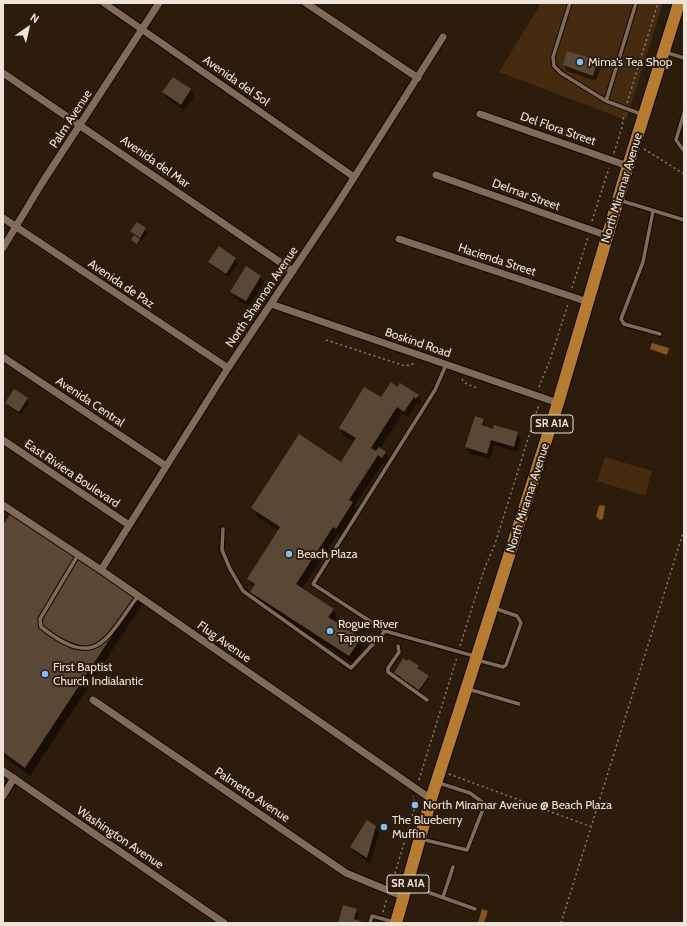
<!DOCTYPE html>
<style>
body{margin:0}
#map{position:relative;width:687px;height:926px;overflow:hidden;background:#2c1c0b;font-family:Cabin,sans-serif}
canvas{display:block}
.frame{position:absolute;inset:0;border:4px solid #eee3d9;pointer-events:none}
.north{position:absolute;left:8px;top:8px;width:40px;height:40px;-webkit-text-stroke:3px #2c1c0b;paint-order:stroke;rotate:34deg;font-size:11px;font-weight:700;line-height:16px;text-align:center;color:#eee3d9}
.north::after{content:'';display:block;margin:auto;width:14px;height:18px;background:#eee3d9;clip-path:polygon(50% 0,100% 100%,50% 72%,0 100%)}
</style>
<div id="map">
<canvas width="687" height="926"></canvas>
<div class="frame"></div>
<div class="north">N</div>
</div>
<script>
const c = document.querySelector('canvas').getContext('2d');
c.lineJoin = 'round';
function fill(path, color) {
  c.fillStyle = color;
  c.fill(path, 'evenodd');
}
function strokePath(path, color, width, dash) {
  c.strokeStyle = color;
  c.lineWidth = width;
  c.lineCap = dash ? 'butt' : 'round';
  c.setLineDash(dash || []);
  c.stroke(path);
}
function label(font, color, halo, rows, align = 'center') {
  c.font = font + ' Cabin,sans-serif';
  c.lineWidth = 4;
  c.setLineDash([]);
  c.textBaseline = 'middle';
  c.strokeStyle = halo;
  c.fillStyle = color;
  for (const [text, x, y, turn = 0] of rows) {
    c.save();
    c.translate(x, y);
    c.rotate((+turn || 0) * Math.PI / 180);
    c.textAlign = isNaN(turn) ? turn : align;
    if (halo) c.strokeText(text, 0, 0);
    c.fillText(text, 0, 0);
    c.restore();
  }
}
fill(new Path2D(`
 M541,3H663L626,120L499,72Z
 M605,457L652,471L645,496L597,481Z`), '#452b0f');
fill(new Path2D(`
 M652,343L669,348L667,355L650,349Z
 M602,505L605,506L603,519L600,520L596,516L599,506Z
 M482,909L488,911L484,923L478,922Z`), '#82541e');
fill(new Path2D(`
 M597,61L601,67L596,81L567,71L564,65Z
 M191,90L194,96L184,110L167,98L163,92Z
 M137,223L148,233L138,244L134,241L135,236L132,231Z
 M219,248L236,259L238,263L228,277L212,266L209,262Z
 M260,276L264,282L249,306L235,298L232,292Z
 M397,388L418,396L421,402L420,404L417,403L408,417L398,411L401,416L380,449L385,452L390,460L387,465L383,463L354,506L357,511L341,536L338,534L302,589L333,609L338,617L335,622L360,639L364,647L353,664L256,600L251,592L254,588L248,579L279,531L257,516L253,508L342,463L355,442L344,436L340,428ZM331,611H333L326,621L324,620Z
 M27,399L29,402L21,415L8,406L6,403Z
 M483,420L486,428L517,433L521,439L517,452L494,445L490,459L469,453L466,447Z
 M3,527L137,597L142,605L30,776L3,756Z
 M418,666V670L429,678L420,691L408,683L406,684L395,673Z
 M375,827L379,833L370,863L354,852L351,847Z
 M356,910L358,914L356,921L363,923H339Z`), '#0007');
fill(new Path2D(`
 M567,51L598,60L593,76L563,65Z
 M173,77L191,89L181,105L162,92Z
 M137,222L146,228L140,238L130,231Z
 M134,235L140,239L137,244L131,240Z
 M219,246L236,258L226,274L208,262Z
 M246,266L261,276L246,301L230,292Z
 M391,382L397,387L400,383L419,395L416,399L414,397L404,412L397,407L371,448L376,451L379,447L386,452L382,458L378,455L349,500L353,502L336,529L333,527L296,584L334,609L328,617L361,638L349,656L250,592L255,584L247,579L280,527L251,508L299,434L341,462L356,438L339,428L364,387L381,397Z
 M14,389L28,398L19,412L5,403Z
 M475,416L484,419L482,425L493,429L494,425L518,432L514,447L491,440L487,454L465,447Z
 M12,511L138,596L25,768L3,752V525Z
 M403,658L407,661L409,659L419,666L417,668L429,676L419,690L407,682L405,683L400,680L401,677L394,673Z
 M367,820L376,826L367,858L350,847Z
 M343,905L357,909L354,919L365,923H338Z`), '#5a4836');
const service = new Path2D(`
 M570,3L553,57L554,66L561,73L606,101L641,114
 M665,52L684,58
 M606,101L636,3
 M684,113L676,140L684,151
 M619,200L684,220
 M653,211L643,262L621,319L624,324L660,334
 M446,365L435,390L313,584L385,631L474,656
 M223,529L222,550L230,569L243,591L351,668L385,631
 M78,555L40,619L41,627C97,671 105,640 138,596
 M398,646L399,652L388,668V672L427,700
 M477,660L503,667L506,665L521,623L517,616L494,608
 M468,689L519,704
 M421,839L467,850L485,804L470,793L439,783
 M408,885L475,909
 M443,897L453,867
 M370,923L372,916L394,922`);
const minor = new Path2D(`
 M104,3L354,177
 M306,3L418,78
 M3,73L293,271
 M480,114L628,166
 M436,175L608,236
 M3,218L228,368
 M399,239L588,302
 M3,248L42,183L159,3
 M271,304L558,403
 M3,357L166,466
 M3,440L129,525
 M3,505L101,570L431,799
 M101,570L228,368L336,206L443,37
 M93,700L346,873L404,897
 M3,771L224,923
 M3,796L14,778`);
const primary = new Path2D(`
 M396,923L431,799L558,403L628,166L679,3`);
strokePath(service, '#140600', 5.5);
strokePath(minor, '#140600', 9);
strokePath(primary, '#140600', 14);
strokePath(new Path2D(`
 M627,103L658,3
 M644,149L684,174
 M614,153L622,127L624,114
 M592,221L609,168
 M572,288L588,237
 M326,340L405,366L416,363
 M462,379L465,383L477,388
 M539,387L551,357L568,304
 M460,646L484,570L495,544L539,404
 M449,774L592,827
 M419,780L457,657
 M392,883L415,807L413,796
 M383,912L387,898
 M561,923L684,530`), '#8a7c6e', 1.5, [2, 3]);
strokePath(service, '#7e6b58', 3.5);
strokePath(minor, '#7e6b58', 7);
strokePath(primary, '#b57c32', 12);
for (const [x, y, r, color] of [
 [580,62,4,"#7cbef9"],
 [289,554,4,"#7cbef9"],
 [330,631,4,"#7cbef9"],
 [45,674,4,"#7cbef9"],
 [415,805,4,"#7cbef9"],
 [384,827,4,"#7cbef9"]
]) {
  const dot = new Path2D();
  dot.arc(x, y, r, 0, 2 * Math.PI);
  c.fillStyle = color;
  c.fill(dot);
  strokePath(dot, '#2c1c0b', 1.5);
}
for (const [x, y, w] of [
 [552,424,42],
 [408,884,42]
]) {
  const box = new Path2D();
  box.roundRect(x - w / 2, y - 9, w, 18, 3);
  c.fillStyle = '#2c1c0b';
  c.fill(box);
  strokePath(box, '#eee3d9', 1);
}
label('bold 11px', '#eee3d9', null, [
 ["SR A1A",552,424],
 ["SR A1A",408,884]
]);
label('12px', '#eee3d9', '#2c1c0b', [
 ["Mima's Tea Shop",588,62],
 ["Beach Plaza",297,554],
 ["Rogue River",338,624],
 ["Taproom",338,638],
 ["First Baptist",53,667],
 ["Church Indialantic",53,681],
 ["North Miramar Avenue @ Beach Plaza",423,805],
 ["The Blueberry",392,820],
 ["Muffin",392,834]
], 'left');
label('12px', '#eee3d9', '#2c1c0b', [
 ["Avenida del Sol",236,81,35],
 ["Palm Avenue",71,119,-57],
 ["Del Flora Street",558,129,19],
 ["Avenida del Mar",155,162,35],
 ["North Miramar Avenue",622,188,-73],
 ["Delmar Street",526,195,20],
 ["Hacienda Street",497,260,18],
 ["Avenida de Paz",121,284,34],
 ["North Shannon Avenue",262,297,-56],
 ["Boskind Road",418,343,19],
 ["Avenida Central",90,402,34],
 ["East Riviera Boulevard",72,474,34],
 ["North Miramar Avenue",528,498,-72],
 ["Flug Avenue",224,642,35],
 ["Palmetto Avenue",252,795,34],
 ["Washington Avenue",120,838,34]
]);
</script>
